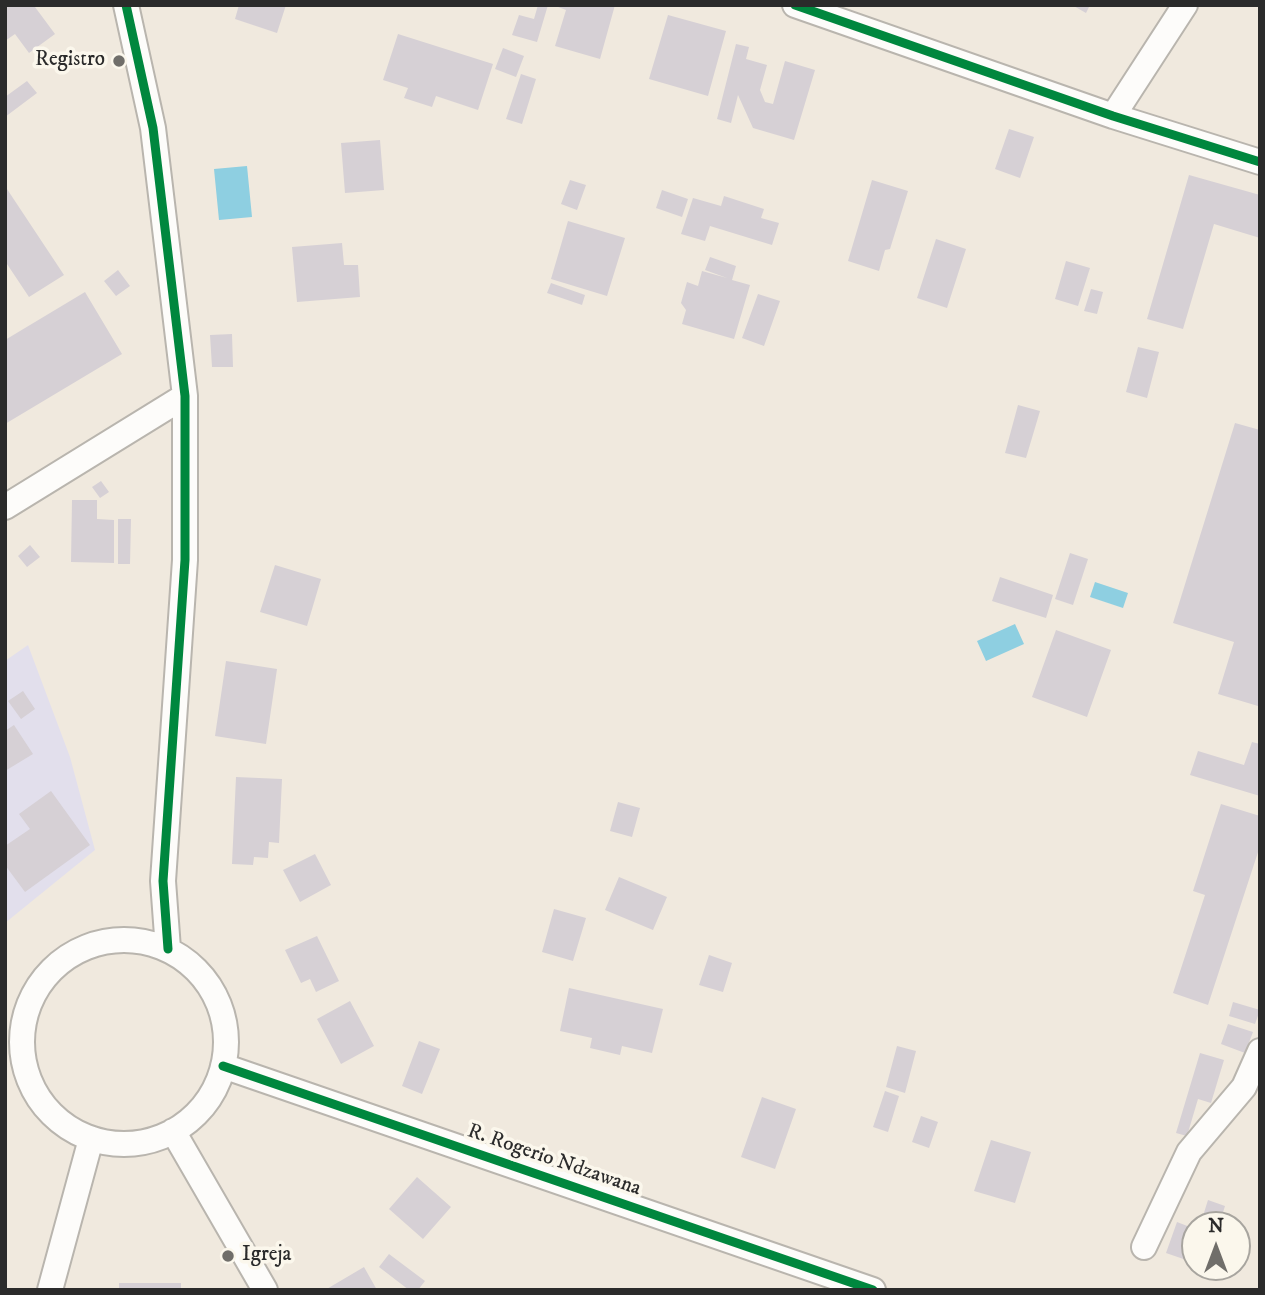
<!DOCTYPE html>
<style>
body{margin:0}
#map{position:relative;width:1265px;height:1295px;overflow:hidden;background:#f0e9de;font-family:"IM FELL DW Pica",serif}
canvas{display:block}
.frame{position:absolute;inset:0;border:7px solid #2b2b2b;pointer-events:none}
.north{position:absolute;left:1181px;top:1211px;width:70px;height:70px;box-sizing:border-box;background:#fbf7ec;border:2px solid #a8a59f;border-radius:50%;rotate:0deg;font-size:19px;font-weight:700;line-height:28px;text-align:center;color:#2b2b2b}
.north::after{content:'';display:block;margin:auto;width:24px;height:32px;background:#706e6a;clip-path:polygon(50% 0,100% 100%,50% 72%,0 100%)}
</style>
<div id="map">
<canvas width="1265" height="1295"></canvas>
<div class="frame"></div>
<div class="north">N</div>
</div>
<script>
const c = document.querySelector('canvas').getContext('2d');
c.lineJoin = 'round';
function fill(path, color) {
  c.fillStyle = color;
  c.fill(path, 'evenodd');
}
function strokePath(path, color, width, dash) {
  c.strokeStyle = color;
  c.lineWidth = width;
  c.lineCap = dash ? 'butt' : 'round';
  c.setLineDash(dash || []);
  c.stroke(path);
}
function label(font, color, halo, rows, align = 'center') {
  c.font = font + ' "IM FELL DW Pica",serif';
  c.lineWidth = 7;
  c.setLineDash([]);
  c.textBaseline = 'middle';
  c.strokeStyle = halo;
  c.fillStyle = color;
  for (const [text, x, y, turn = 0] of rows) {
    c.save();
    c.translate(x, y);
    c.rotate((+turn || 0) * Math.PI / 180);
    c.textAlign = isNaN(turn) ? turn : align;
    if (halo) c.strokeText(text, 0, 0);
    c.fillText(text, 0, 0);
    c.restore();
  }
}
fill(new Path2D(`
 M28,645L70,757L95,850L5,923V661Z`), '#e2dfec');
fill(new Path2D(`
 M247,166L252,217L219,220L214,169Z
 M1095,582L1128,593L1123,608L1090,597Z
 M1015,624L1024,644L986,661L977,641Z`), '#8ecfe1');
fill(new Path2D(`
 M5,5H38L35,7L55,34L29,53L15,34L5,41Z
 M239,5H286L277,33L235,19Z
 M538,5H548L537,42L512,35L519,15L534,19Z
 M553,5H615L600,59L555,46L566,10Z
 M1072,5H1090L1086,13Z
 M668,15L726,31L708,96L649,79Z
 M398,34L493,64L478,110L436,96L432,107L404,98L408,88L383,80Z
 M736,44L749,47L746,59L767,65L760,90L765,102L773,104L785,61L815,70L794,140L753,128L738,95L731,123L717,119Z
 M503,48L524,56L516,77L495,69Z
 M521,74L536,79L522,124L506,119Z
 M27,81L37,93L5,117V97Z
 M1009,129L1034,137L1020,178L995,169Z
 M380,140L384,190L345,193L341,143Z
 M1189,175L1260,195V238L1214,224L1183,329L1147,319Z
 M570,180L586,185L577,210L561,204Z
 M872,180L908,191L890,249L885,250L879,271L848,261Z
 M5,186L64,275L29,297L5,261Z
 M662,190L688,199L682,217L656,208Z
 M724,196L764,209L761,218L779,223L772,245L710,226L705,241L681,234L693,198L721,206Z
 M568,221L625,238L607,296L551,279Z
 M936,239L966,249L947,308L917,298Z
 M342,243L344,265H358L360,297L297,302L292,247Z
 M710,257L736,266L732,280L750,285L734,339L682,324L686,310L681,303L687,282L698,286L702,271L727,278L705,270Z
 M1066,261L1090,268L1078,306L1055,299Z
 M118,270L130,286L116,296L104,281Z
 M551,283L585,295L582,305L547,293Z
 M1091,289L1103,292L1097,314L1084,311Z
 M85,292L122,354L5,424V340Z
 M758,294L780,301L764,346L742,338Z
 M232,334L233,367H212L210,335Z
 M1138,347L1159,352L1147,398L1126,392Z
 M1018,405L1040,411L1026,458L1005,453Z
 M1235,423L1260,430L1258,706L1218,694L1234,642L1173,623Z
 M101,481L109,492L100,498L92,487Z
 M72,500H97V519L114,520V563L71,562Z
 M118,519H131L130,564H118Z
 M30,545L40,557L27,567L18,556Z
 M1070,553L1088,559L1073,605L1055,599Z
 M275,565L321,579L307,626L260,612Z
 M1000,577L1053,595L1046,618L992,601Z
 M1056,630L1111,650L1087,717L1032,697Z
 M226,661L277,669L266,744L215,736Z
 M23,691L35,709L21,719L8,701Z
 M14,725L33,754L5,771V731Z
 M1252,742L1260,744V796L1190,775L1198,751L1244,765Z
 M236,777L282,779L279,843L269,842L268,858L254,857L253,865L232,864Z
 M51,791L90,845L25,892L5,865V846L30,829L19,814Z
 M618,802L640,808L632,837L610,831Z
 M1221,804L1260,816V846L1208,1005L1173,993L1205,895L1193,891Z
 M315,854L331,885L300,902L283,870Z
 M619,877L667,897L653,930L605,910Z
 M554,909L586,918L573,961L542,952Z
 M317,936L339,981L316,992L310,979L301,983L285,950Z
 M709,955L732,963L723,992L699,985Z
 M569,988L663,1009L652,1053L622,1046L620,1055L590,1048L592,1038L560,1031Z
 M350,1001L374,1046L341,1064L317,1019Z
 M1233,1002L1260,1010L1255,1024L1229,1016Z
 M1228,1024L1253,1032L1245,1053L1221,1044Z
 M419,1041L440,1049L422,1094L402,1086Z
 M897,1046L916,1051L905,1093L886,1087Z
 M1200,1053L1224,1060L1211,1103L1198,1099L1187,1136L1176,1133Z
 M885,1091L899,1096L888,1132L873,1127Z
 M762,1097L796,1109L775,1169L741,1157Z
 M921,1116L938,1122L929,1148L912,1142Z
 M991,1140L1031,1152L1015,1203L974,1191Z
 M417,1177L451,1207L423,1239L389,1209Z
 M1208,1200L1225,1206L1219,1225L1202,1219Z
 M1177,1222L1195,1229V1263L1166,1253Z
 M389,1254L425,1281L418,1290H409L379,1267Z
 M364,1267L377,1290H325Z
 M119,1283H181V1290H119Z`), '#d6d0d5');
const street = new Path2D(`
 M126,5L153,128L185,396V560L163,881L168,949
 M795,5L1113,116L1260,162
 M1113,116L1185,5
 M5,507L185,396
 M22 1042a102 102 0 1 1 204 0a102 102 0 1 1-204 0Z
 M223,1066L873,1290
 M173,1131L265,1290
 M1144,1247L1189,1152L1244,1087L1260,1051
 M50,1290L91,1139`);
strokePath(street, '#b9b5ae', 28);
strokePath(street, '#fdfcfa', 24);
strokePath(new Path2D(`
 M126,5L153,128L185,396V560L163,881L168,949
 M795,5L1113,116L1260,162
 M223,1066L873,1290`), '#00873e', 9);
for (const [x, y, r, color] of [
 [119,61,7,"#706e6a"],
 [228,1256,7,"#706e6a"]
]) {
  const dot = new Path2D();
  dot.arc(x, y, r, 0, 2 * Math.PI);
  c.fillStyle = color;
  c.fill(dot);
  strokePath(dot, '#fbf7ec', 2.5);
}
label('21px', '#2b2b2b', '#fbf7ec', [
 ["Registro",105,61],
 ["Igreja",242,1256,"left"]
], 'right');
label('21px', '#2b2b2b', '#fbf7ec', [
 ["R. Rogerio Ndzawana",554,1161,19]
]);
</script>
